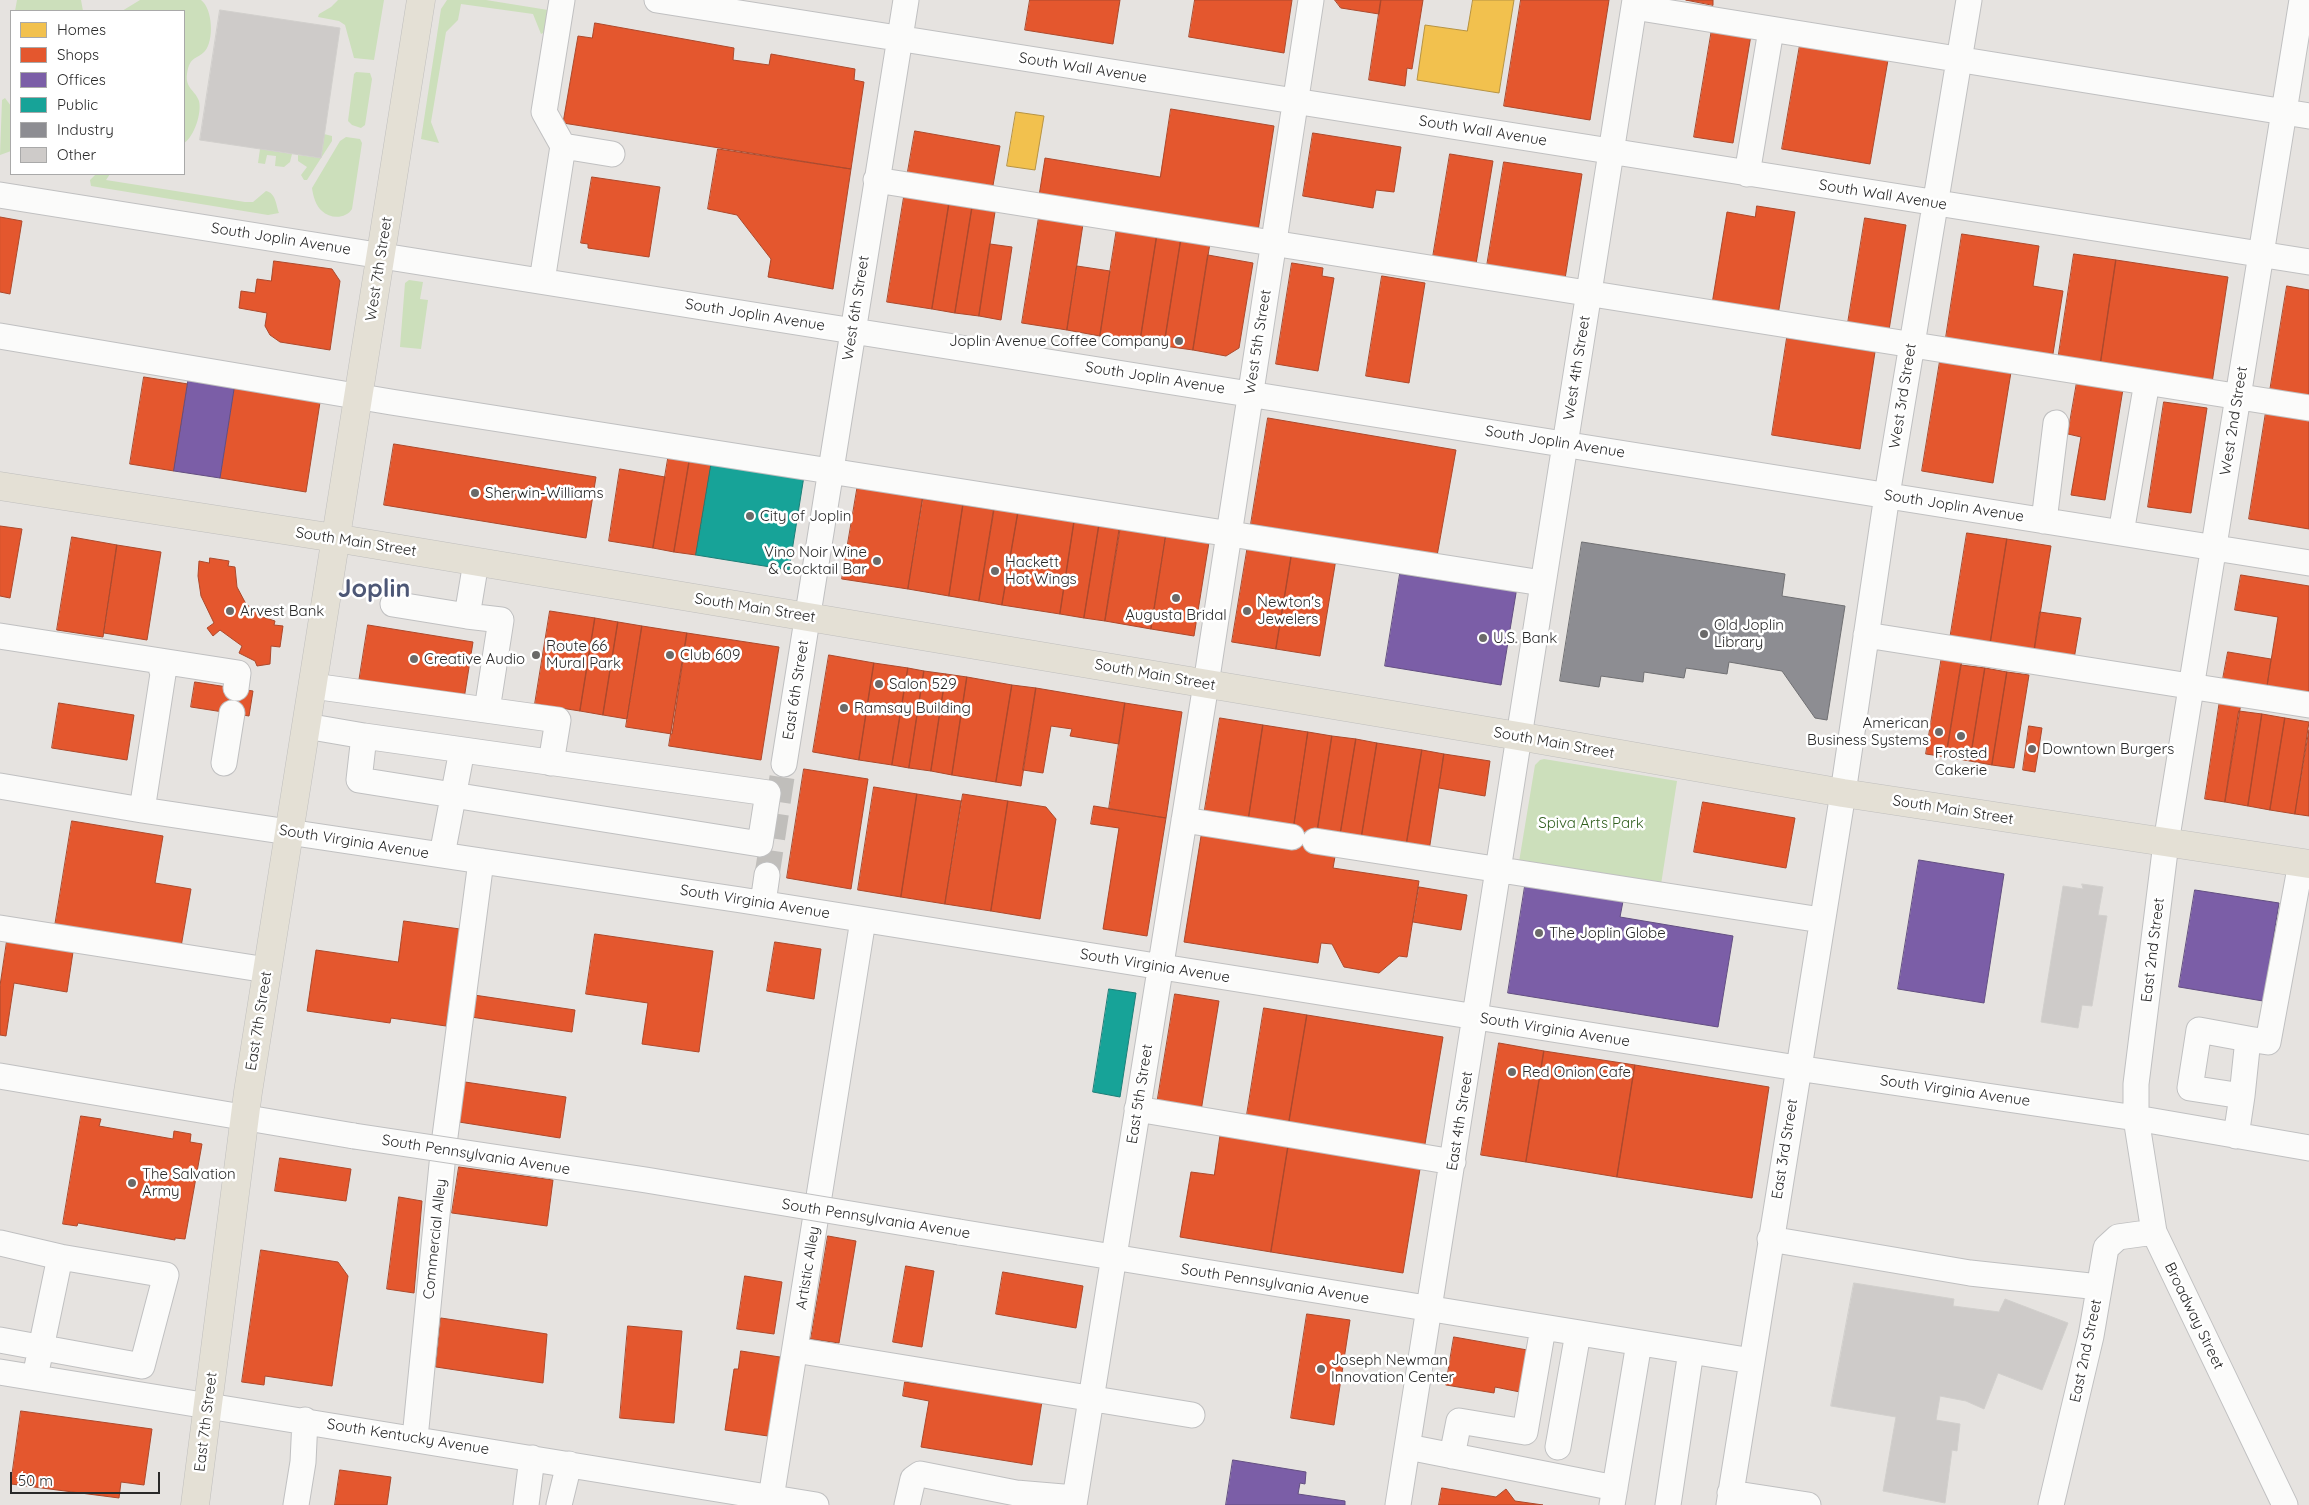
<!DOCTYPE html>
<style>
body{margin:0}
#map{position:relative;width:2309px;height:1505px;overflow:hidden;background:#e6e3e0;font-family:Quicksand,sans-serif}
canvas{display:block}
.legend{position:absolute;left:10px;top:10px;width:175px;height:165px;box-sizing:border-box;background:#fff;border:1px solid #a9a9a9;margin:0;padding:6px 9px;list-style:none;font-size:15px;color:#292929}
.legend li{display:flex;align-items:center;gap:10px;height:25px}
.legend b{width:25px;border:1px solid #a9a9a9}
.scale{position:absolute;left:10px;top:1472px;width:150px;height:22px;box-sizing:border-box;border:2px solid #292929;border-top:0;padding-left:6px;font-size:15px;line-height:18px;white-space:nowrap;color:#292929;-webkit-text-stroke:4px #fff;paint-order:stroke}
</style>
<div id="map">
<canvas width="2309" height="1505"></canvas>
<ul class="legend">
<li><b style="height:14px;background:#f2c14e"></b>Homes</li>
<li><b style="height:14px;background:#e4572e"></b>Shops</li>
<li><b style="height:14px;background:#7b5ea7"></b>Offices</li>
<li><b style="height:14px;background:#17a398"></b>Public</li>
<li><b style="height:14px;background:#8d8d92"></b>Industry</li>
<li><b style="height:14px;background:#cecbc9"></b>Other</li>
</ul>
<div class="scale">50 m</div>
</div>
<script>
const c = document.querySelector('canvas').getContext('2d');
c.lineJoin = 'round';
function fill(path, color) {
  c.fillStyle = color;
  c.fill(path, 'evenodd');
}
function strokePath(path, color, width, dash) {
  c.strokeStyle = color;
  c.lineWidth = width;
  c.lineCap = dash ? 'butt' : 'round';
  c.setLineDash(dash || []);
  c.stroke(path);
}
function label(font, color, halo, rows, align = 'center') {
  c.font = font + ' Quicksand,sans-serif';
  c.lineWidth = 5;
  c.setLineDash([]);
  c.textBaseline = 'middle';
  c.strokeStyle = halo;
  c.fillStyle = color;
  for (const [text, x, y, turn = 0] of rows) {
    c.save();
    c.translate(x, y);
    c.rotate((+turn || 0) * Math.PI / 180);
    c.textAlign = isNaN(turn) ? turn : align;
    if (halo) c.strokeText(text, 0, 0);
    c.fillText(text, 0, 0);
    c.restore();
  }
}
fill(new Path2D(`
 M17,0H81L83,11H15Z
 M140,0H201C213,9 214,41 205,51C197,60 190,55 187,74C185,88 195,90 199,101C202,113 194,137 184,143V11H122Z
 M338,0H384L374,60L354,58L345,25L339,21L318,17L319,14L331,7Z
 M447,0H486L548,10L545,32L541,34L533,14L461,4L458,20L446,32L431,122L439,143L421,139L441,9Z
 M356,72L370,73L372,79L365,125L361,128L352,125L348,121L354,74Z
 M5,98L11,106V151L0,155L2,100Z
 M324,134L332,136V141L307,180H304L301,175L307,167L298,161V155L321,158Z
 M346,137L360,139L362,143L352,209C346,219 330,219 322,211C316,206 313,196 312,188L340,141Z
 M260,149L292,154L290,162L284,167L275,166L276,156L267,155L265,164L258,163Z
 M96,174H110L106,180L245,202H253L266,191C276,193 276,205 279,213L268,215L91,186L90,180Z
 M409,280L423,282L420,299L428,300L421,349L400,347L405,283Z
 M1544,759L1677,781L1660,891L1518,868L1535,765L1540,760Z`), '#ccdfbb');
const homes = new Path2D(`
 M1473,0H1514L1499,93L1417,80L1425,25L1467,31Z
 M1016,112L1044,116L1035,170L1007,166Z`);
fill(homes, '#f2c14e');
strokePath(homes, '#b69343', 1);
const shops = new Path2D(`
 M1030,0H1120L1113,44L1025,30Z
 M1195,0H1292L1284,53L1189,37Z
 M1335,0H1381L1379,14L1341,8Z
 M1381,0H1423L1412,69L1407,68L1405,86L1369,80Z
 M1521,0H1609L1590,120L1504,106Z
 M1686,0H1713V5Z
 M595,23L734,48L733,60L769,65L771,54L855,69L854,80L864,82L851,169L563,123L578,36L592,38Z
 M1712,29L1751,35L1733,143L1694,137Z
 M1800,45L1888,60L1870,164L1782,149Z
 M1171,109L1274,126L1258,231L1039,196L1045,158L1160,177Z
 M915,131L1000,146L992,191L907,177Z
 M1313,133L1401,147L1394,192L1376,190L1373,208L1303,196Z
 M718,149L851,169L833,289L768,277L771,259L737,215L708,209Z
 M1450,154L1493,161L1475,270L1432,263Z
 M1504,162L1582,174L1564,285L1486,272Z
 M592,177L660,187L649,257L588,248V244L581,243Z
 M904,197L949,204L932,309L887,302Z
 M949,204L972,208L955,313L932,309Z
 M1757,206L1795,212L1778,315L1712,304L1727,212L1755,217Z
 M972,208L995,212L979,316L955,313Z
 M0,217L22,221L10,294L0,292Z
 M1039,217L1083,224L1067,330L1022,323Z
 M1865,218L1906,225L1889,330L1848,323Z
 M1117,228L1157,235L1140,342L1100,336Z
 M1962,234L2039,246L2033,286L2063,291L2052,360L1945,344Z
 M1157,235L1181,239L1164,346L1140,342Z
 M1181,239L1210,243L1193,350L1164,346Z
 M990,244L1012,247L1001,320L979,316Z
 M2074,254L2116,260L2100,367L2058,360Z
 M1208,255L1253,263L1239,348L1226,356L1193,350Z
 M2116,260L2228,277L2212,383L2100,367Z
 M274,261L332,269L340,281L330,350L280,342L270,335L265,326L267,313L239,308L241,291L255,293L257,279L271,281Z
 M1292,263L1323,268L1322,276L1334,278L1318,371L1276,364Z
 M1077,266L1110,271L1100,336L1067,330Z
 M1382,276L1425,283L1409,383L1366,376Z
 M2287,286L2309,290V397L2270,391Z
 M1787,338L1875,352L1860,449L1772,435Z
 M1941,355L2012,366L1993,483L1922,471Z
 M144,377L188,384L174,471L130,464Z
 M2077,382L2123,389L2105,500L2071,495L2081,437L2068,434Z
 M235,383L321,396L306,492L220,478Z
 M2164,402L2207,408L2191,513L2148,507Z
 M2266,412L2309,419V529L2249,519Z
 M1268,418L1456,450L1437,556L1251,524Z
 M394,444L596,477L586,538L384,505Z
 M669,453L690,457L674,552L653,548Z
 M690,457L712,460L696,555L674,552Z
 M620,469L665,477L653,548L609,541Z
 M859,478L924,488L908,589L842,579Z
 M923,499L963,505L949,596L908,589Z
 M995,503L1019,507L1002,605L979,601Z
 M963,505L994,510L979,601L949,596Z
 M1019,507L1075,516L1060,614L1002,605Z
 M1075,516L1100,519L1084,618L1060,614Z
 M1100,519L1121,523L1105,621L1084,618Z
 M0,526L22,529L10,598L0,596Z
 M1120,526L1166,534L1151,629L1105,621Z
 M1167,529L1210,536L1194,636L1151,629Z
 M1967,533L2007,539L1990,645L1950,639Z
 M72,537L117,545L103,637L57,630Z
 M2007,539L2051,546L2034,652L1990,645Z
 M117,545L161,552L147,640L104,633Z
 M1248,545L1292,552L1276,649L1232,642Z
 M1292,552L1336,559L1320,656L1276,649Z
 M210,558L229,561L228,566L235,567L237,587L246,604L263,617L275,621L274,625L283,626L280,647L271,646L270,664L257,666L255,661L239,653L242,646L220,630L213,636L207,628L214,623L201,596L198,576L199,561L209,563Z
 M2241,575L2309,586V693L2267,686L2278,617L2235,610Z
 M550,611L595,618L580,711L535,704Z
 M2040,612L2081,618L2074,659L2034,652Z
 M595,618L618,622L603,715L580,711Z
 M618,622L642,626L627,719L603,715Z
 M368,625L473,642L464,699L359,682Z
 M642,626L687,633L672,734L626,727Z
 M687,633L779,647L761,760L669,746Z
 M2228,652L2271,659L2267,686L2223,679Z
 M829,655L874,663L859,760L813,752Z
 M1942,656L1962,660L1946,757L1926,754Z
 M874,663L908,668L892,765L859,760Z
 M1961,665L1985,668L1970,761L1946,757Z
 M908,668L924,671L909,768L892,765Z
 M1985,668L2007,672L1992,765L1970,761Z
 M924,671L946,674L931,771L909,768Z
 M2007,672L2029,675L2014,768L1992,765Z
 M946,674L967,677L952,775L931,771Z
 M967,677L1012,685L996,782L952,775Z
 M195,682L253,691L249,716L191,707Z
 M1012,685L1036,688L1021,786L996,782Z
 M1036,688L1125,703L1119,744L1070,736L1072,729L1051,726L1043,773L1023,770Z
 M2220,700L2241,703L2225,802L2205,799Z
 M59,703L134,715L127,760L52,748Z
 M1125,703L1182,712L1166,818L1109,809Z
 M2239,711L2262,714L2248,806L2225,802Z
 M2262,714L2285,718L2270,810L2248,806Z
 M1220,718L1263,725L1248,822L1204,815Z
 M2285,718L2309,722L2295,814L2270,810Z
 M1263,725L1308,732L1293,829L1248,822Z
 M2029,726L2042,728L2035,772L2023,770Z
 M2309,730V816L2295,814Z
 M1308,732L1332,736L1317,833L1336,851L1333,868L1419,881L1407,957L1399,956L1379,973L1344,967L1332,944L1321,943L1318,963L1184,942L1202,830L1293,829Z
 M1332,736L1356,739L1340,836L1317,833Z
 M1356,739L1377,743L1361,840L1340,836Z
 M1377,743L1422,750L1406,847L1361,840Z
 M1422,750L1444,754L1429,851L1406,847Z
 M1444,754L1490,761L1485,796L1439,788Z
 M804,769L868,779L851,889L787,878Z
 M874,787L917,794L901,897L858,890Z
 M917,794L961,801L945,904L901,897Z
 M963,794L1008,801L991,911L945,904Z
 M1008,801L1046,807L1056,819L1040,919L991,911Z
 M1703,802L1795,818L1786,868L1694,852Z
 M1094,806L1166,818L1147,936L1103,929L1119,828L1091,824Z
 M72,821L163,836L155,883L191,889L181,947L55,926Z
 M1419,887L1467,895L1461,930L1413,922Z
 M404,921L460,929L446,1026L391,1018L390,1023L307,1011L316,950L398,962Z
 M595,934L713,951L699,1052L642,1044L648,1003L586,994Z
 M7,941L73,952L67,992L14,983L6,1036L0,1035V986Z
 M775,942L821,949L814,999L767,991Z
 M1175,994L1219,1001L1201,1111L1157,1104Z
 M474,995L575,1010L572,1032L471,1017Z
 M1264,1008L1307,1015L1288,1128L1246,1121Z
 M1307,1015L1443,1037L1424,1150L1288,1128Z
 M1499,1043L1544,1051L1526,1162L1481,1155Z
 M1544,1051L1635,1065L1617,1177L1526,1162Z
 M1635,1065L1769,1087L1752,1198L1617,1177Z
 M465,1082L566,1097L560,1138L459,1122Z
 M81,1116L101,1119L99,1126L173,1139L174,1131L191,1134L190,1142L202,1144L185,1239L175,1238V1240L78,1223L77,1226L63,1224Z
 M1221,1131L1289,1141L1271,1252L1180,1237L1191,1172L1214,1175Z
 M1289,1141L1421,1163L1403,1273L1271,1252Z
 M280,1158L351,1169L346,1201L275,1191Z
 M459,1167L553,1180L547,1226L452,1213Z
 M399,1197L422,1201L414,1293L387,1289Z
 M828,1236L856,1241L839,1343L811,1339Z
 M261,1250L338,1262L348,1276L332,1386L265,1376L264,1385L242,1382Z
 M906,1266L934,1271L922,1347L893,1342Z
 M1003,1272L1083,1286L1076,1328L996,1314Z
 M745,1276L782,1282L774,1334L737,1329Z
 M1307,1314L1350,1320L1334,1425L1291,1418Z
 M441,1318L547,1334L543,1383L436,1367Z
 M628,1326L682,1331L674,1423L620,1418Z
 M1454,1337L1533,1351L1525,1393L1495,1387L1494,1393L1446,1385Z
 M741,1351L780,1357L768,1436L725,1430L734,1369H738Z
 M905,1382L933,1386V1383L1042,1401L1032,1465L921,1447L929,1401L903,1396Z
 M21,1411L152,1429L144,1485L121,1482L119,1498L11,1484Z
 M340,1470L391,1477L387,1505H335Z
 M1442,1488L1496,1497L1506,1489L1515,1501L1543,1505H1439Z`);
fill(shops, '#e4572e');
strokePath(shops, '#ac492c', 1);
const offices = new Path2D(`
 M189,376L235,383L220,478L174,471Z
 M1400,574L1472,585L1473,580L1517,587L1501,685L1385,666Z
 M1919,860L2004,874L1984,1003L1898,989Z
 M1526,880L1624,896L1620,917L1733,936L1718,1027L1508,993Z
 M2195,890L2279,903L2263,1001L2179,987Z
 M1233,1460L1306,1472L1305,1484L1300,1483L1298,1494L1345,1501V1505H1226Z`);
fill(offices, '#7b5ea7');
strokePath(offices, '#624e81', 1);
const public = new Path2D(`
 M712,460L804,476L789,570L696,555Z
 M1109,989L1136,993L1120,1097L1093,1092Z`);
fill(public, '#17a398');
strokePath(public, '#1c7e77', 1);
const industry = new Path2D(`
 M1582,542L1785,574L1782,596L1845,606L1827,720L1815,718L1782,671L1729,662L1727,674L1686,668L1684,678L1644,672L1643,682L1601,676L1599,687L1560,681Z`);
fill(industry, '#8d8d92');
strokePath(industry, '#6f6f72', 1);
const building = new Path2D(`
 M220,10L340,28L321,158L200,140Z
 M2082,884L2103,887L2098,915L2107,916L2092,1006L2082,1005L2078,1028L2041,1022L2063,886L2083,889Z
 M1854,1283L1954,1299L1953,1306L1999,1312L2005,1299L2068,1323L2042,1390L1998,1373L1984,1409L1966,1401L1940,1396L1936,1420L1960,1424L1957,1451L1952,1450L1945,1503L1883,1491L1896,1417L1831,1406Z`);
fill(building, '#cecbc9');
strokePath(building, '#d1cfcc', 1);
strokePath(new Path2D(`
 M767,875L784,764`), '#c0bebb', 25, [25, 12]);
const minor = new Path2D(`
 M657,0L2309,262
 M1634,7L2309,116
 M563,146L612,154
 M1747,174L1771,30
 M876,180L2309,408
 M0,195L2309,563
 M542,281L563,146L544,112L562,0
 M0,336L391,402L1542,583
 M2044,521L2056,423
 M2121,533L2147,382
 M476,562L467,616L501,620L487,710
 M393,604L467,616
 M1866,635L2309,705
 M0,636L238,673L236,688
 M313,686L558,720L551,763
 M306,726L364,736
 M364,736L768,793L760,844L359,780Z
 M224,763L232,713
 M784,764L906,0
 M0,786L142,810L741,900L1797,1068L2136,1118L2309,1148
 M142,810L163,674L159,661
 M1184,820L1292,837
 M1315,841L1821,920
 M442,855L462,750
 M763,903L767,875
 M0,928L267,970
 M2248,1039L2199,1030L2190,1088L2242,1096L2248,1039L2268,1042L2301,863
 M0,1076L354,1136
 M1137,1109L1453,1162
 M2236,1136L2242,1096
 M959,1232L1752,1361
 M1770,1239L1970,1273L2099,1287
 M0,1243L60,1257
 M0,1340L142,1366L166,1275L60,1257L41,1348L35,1377
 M795,1350L1192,1415
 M0,1372L816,1505
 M415,1438L444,1144L481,861
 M1408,1447L1615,1488
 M1558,1447L1578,1333
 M1452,1456L1459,1421L1525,1432L1543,1328
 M1730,1493L1808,1505
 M771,1498L863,920
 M296,1505L303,1462L305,1420
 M526,1505L532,1458
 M559,1505L569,1464
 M907,1505L913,1479L920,1474L1016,1493L1075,1498
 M1074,1505L1206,684L1311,0
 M1398,1505L1635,0
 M1612,1505L1639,1343
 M1668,1505L1691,1351
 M1729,1505L1843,793L1887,495L1969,0
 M2051,1505L2091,1336L2106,1248L2118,1237L2154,1232
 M2285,1505L2154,1232L2136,1118V1084L2166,843L2302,0`);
const major = new Path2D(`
 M0,486L335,538L832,621L1518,736L1843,793L2309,864
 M195,1505L248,1092L421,0`);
strokePath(minor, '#c0c0c1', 27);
strokePath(major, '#bfbebd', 29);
strokePath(minor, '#fbfbfa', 25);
strokePath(major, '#e4e0d5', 28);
const minorBridge = new Path2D(`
 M354,1136L646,1180L959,1232`);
strokePath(minorBridge, '#c0c0c1', 27, []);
strokePath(minorBridge, '#fbfbfa', 25);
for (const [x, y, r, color] of [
 [1179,341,5,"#6b6a69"],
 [475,493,5,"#6b6a69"],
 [750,516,5,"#6b6a69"],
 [877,561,5,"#6b6a69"],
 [995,571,5,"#6b6a69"],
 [1176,598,5,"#6b6a69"],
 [230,611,5,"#6b6a69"],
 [1247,611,5,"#6b6a69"],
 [1704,634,5,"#6b6a69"],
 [1483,638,5,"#6b6a69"],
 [536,655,5,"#6b6a69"],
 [670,655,5,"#6b6a69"],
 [414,659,5,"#6b6a69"],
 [879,684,5,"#6b6a69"],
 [844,708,5,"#6b6a69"],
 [1939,732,5,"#6b6a69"],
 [1961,736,5,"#6b6a69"],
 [2032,749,5,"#6b6a69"],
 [1539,933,5,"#6b6a69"],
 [1512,1072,5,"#6b6a69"],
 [132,1183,5,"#6b6a69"],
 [1321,1369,5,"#6b6a69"]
]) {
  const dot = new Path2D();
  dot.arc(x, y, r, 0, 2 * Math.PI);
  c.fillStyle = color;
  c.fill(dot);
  strokePath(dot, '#fff', 2);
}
label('15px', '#292929', '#fff', [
 ["South Wall Avenue",1083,68,9],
 ["South Wall Avenue",1483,131,9],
 ["South Wall Avenue",1883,195,9],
 ["South Joplin Avenue",281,239,9],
 ["West 7th Street",379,269,-81],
 ["West 6th Street",856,308,-81],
 ["South Joplin Avenue",755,315,9],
 ["West 5th Street",1258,342,-81],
 ["West 4th Street",1577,368,-81],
 ["South Joplin Avenue",1155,378,9],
 ["West 3rd Street",1903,396,-81],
 ["West 2nd Street",2234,421,-81],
 ["South Joplin Avenue",1555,442,9],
 ["South Joplin Avenue",1954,506,9],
 ["South Main Street",356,542,9],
 ["South Main Street",755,608,9],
 ["South Main Street",1155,675,10],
 ["East 6th Street",796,690,-81],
 ["South Main Street",1554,743,10],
 ["South Main Street",1953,810,9],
 ["South Virginia Avenue",354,842,9],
 ["South Virginia Avenue",755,902,9],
 ["East 2nd Street",2153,950,-83],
 ["South Virginia Avenue",1155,966,9],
 ["East 7th Street",259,1021,-81],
 ["South Virginia Avenue",1555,1030,9],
 ["South Virginia Avenue",1955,1091,8],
 ["East 5th Street",1140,1094,-81],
 ["East 4th Street",1460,1121,-81],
 ["East 3rd Street",1785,1149,-81],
 ["South Pennsylvania Avenue",476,1155,9],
 ["South Pennsylvania Avenue",876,1219,9],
 ["Commercial Alley",435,1239,-84],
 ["Artistic Alley",808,1268,-81],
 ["South Pennsylvania Avenue",1275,1284,9],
 ["Broadway Street",2194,1316,64],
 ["East 2nd Street",2086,1351,-78],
 ["East 7th Street",206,1422,-83],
 ["South Kentucky Avenue",408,1437,9]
]);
label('15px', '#292929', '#fff', [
 ["Joplin Avenue Coffee Company",1169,341,"right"],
 ["Sherwin-Williams",485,493],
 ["City of Joplin",760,516],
 ["Vino Noir Wine",867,552,"right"],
 ["& Cocktail Bar",867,569,"right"],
 ["Hackett",1005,562],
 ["Hot Wings",1005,579],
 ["Newton's",1257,602],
 ["Jewelers",1257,619],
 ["Arvest Bank",240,611],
 ["Augusta Bridal",1176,615,"center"],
 ["Old Joplin",1714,625],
 ["Library",1714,642],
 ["U.S. Bank",1493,638],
 ["Route 66",546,646],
 ["Mural Park",546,663],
 ["Club 609",680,655],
 ["Creative Audio",424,659],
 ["Salon 529",889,684],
 ["Ramsay Building",854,708],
 ["American",1929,723,"right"],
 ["Business Systems",1929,740,"right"],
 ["Downtown Burgers",2042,749],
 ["Frosted",1961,753,"center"],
 ["Cakerie",1961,770,"center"],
 ["The Joplin Globe",1549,933],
 ["Red Onion Cafe",1522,1072],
 ["The Salvation",142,1174],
 ["Army",142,1191],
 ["Joseph Newman",1331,1360],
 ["Innovation Center",1331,1377]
], 'left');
label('15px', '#315f1f', '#fff', [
 ["Spiva Arts Park",1591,823]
]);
label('bold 25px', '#4d5776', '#fff', [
 ["Joplin",374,589]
]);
</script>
